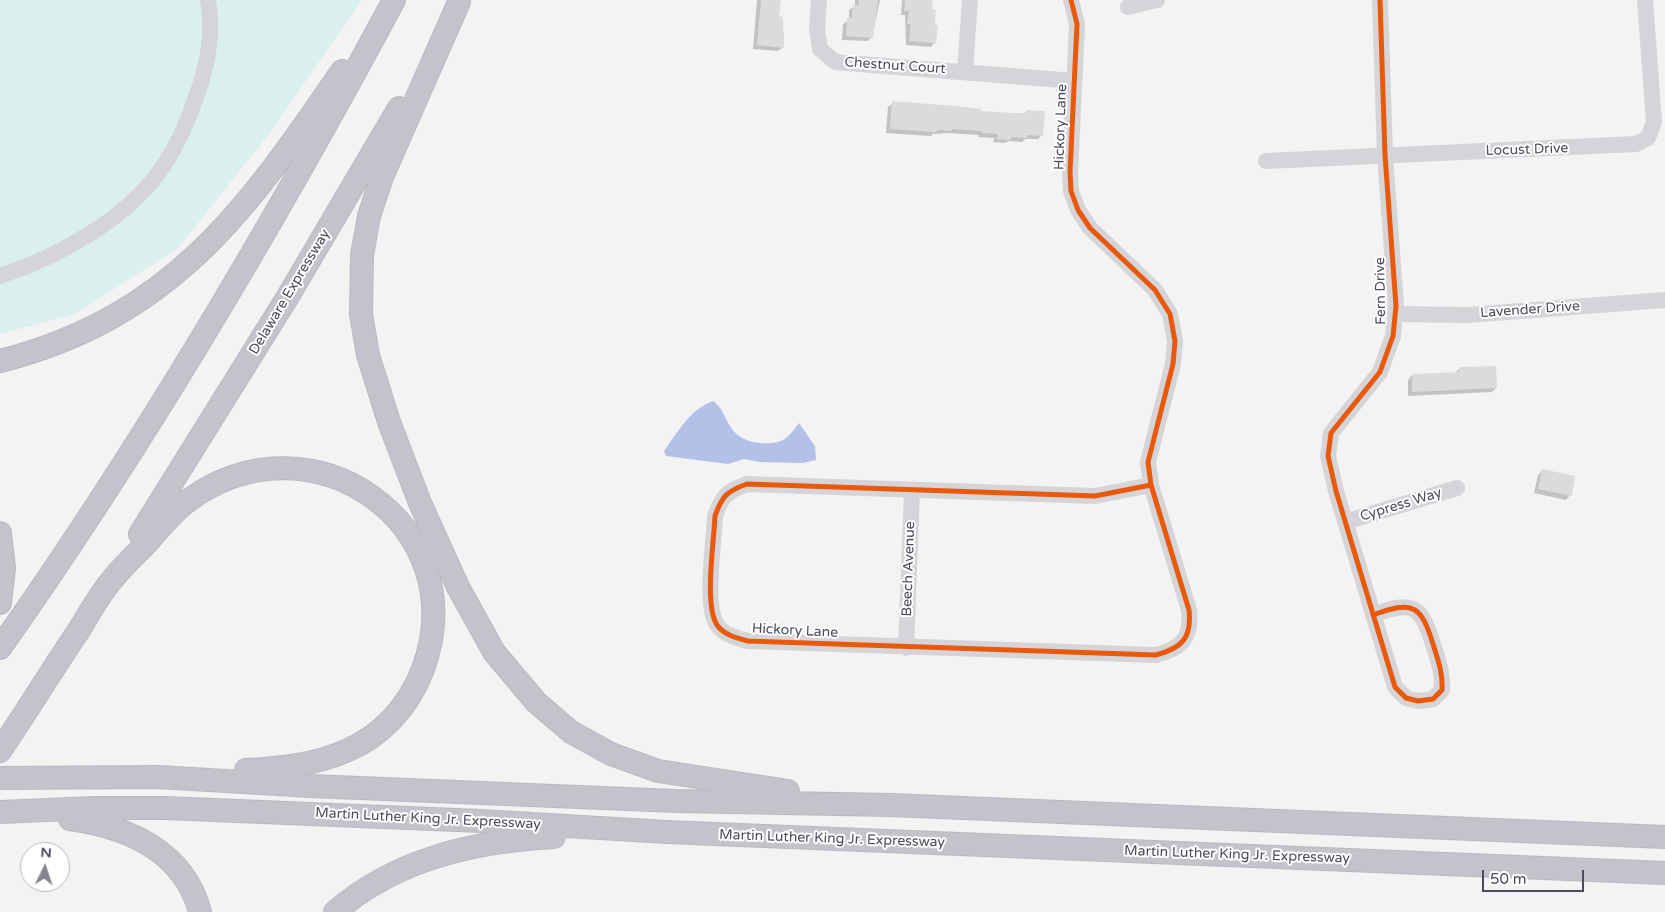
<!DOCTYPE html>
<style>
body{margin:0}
#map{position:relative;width:1665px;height:912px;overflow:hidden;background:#f3f3f3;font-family:"Varela Round",sans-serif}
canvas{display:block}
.north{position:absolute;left:20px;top:842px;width:50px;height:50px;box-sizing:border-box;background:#fff;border:1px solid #b7b7bf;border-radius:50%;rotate:4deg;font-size:14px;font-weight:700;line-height:20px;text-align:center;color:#4b4b5e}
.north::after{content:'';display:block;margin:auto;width:18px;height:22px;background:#868692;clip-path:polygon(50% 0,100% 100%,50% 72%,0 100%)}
.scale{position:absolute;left:1482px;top:870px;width:102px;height:22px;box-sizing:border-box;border:2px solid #4b4b5e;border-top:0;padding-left:6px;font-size:15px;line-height:18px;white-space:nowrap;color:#4b4b5e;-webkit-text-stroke:4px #fff;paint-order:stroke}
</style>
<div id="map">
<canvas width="1665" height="912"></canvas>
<div class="north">N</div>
<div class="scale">50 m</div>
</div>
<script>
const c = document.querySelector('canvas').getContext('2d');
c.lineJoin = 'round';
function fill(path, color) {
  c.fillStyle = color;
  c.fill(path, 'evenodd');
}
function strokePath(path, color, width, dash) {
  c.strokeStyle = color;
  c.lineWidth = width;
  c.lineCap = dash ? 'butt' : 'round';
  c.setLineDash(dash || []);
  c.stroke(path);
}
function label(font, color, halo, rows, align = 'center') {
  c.font = font + ' "Varela Round",sans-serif';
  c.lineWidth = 4;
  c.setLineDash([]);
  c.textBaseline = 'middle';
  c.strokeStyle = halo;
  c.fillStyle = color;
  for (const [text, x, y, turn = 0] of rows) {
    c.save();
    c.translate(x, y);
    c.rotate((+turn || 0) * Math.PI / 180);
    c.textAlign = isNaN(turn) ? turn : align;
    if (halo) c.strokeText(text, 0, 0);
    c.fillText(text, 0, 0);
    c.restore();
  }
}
fill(new Path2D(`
 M0,0H362L269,134L178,248L75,314L0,334Z`), '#daf0ee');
fill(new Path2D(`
 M713,401C725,409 726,426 738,435C748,444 775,447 786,438C791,434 795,428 799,423L815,446L816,460L803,463L760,462L744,459L728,464L666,456L664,451C678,432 690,409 713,401Z`), '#b3c1e9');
fill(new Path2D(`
 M757,0H780L778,16L780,33H784L783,47L778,51L753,49Z
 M855,0H880L872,37L868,41L842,40L843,24L849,20V10L855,6Z
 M902,0H931L930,11L935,42L931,47L906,45L905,15H901Z
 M893,103L979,112L1024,114L1027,111L1042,135L1038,139H1025L1022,142L1008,141L1005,143L993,142L994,138L978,137L979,135L948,133L933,134L931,136L886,133L888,107Z
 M1459,369L1496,388L1492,392L1408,396V380L1412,375L1455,373Z
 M1543,470L1570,495L1566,500L1534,493L1538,475Z`), '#0003');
fill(new Path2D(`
 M761,0H781L779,16L783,17L784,48L757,45Z
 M859,0H878L873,38L846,36L847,18H852L853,5H859Z
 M905,0H933L932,9L936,10L935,25H938L936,43L909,41L911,24H907L909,11H904Z
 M892,101L954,106L981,109V111L1013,113H1026V110L1045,111L1043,136L1027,135V138L1011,137V140L997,139L998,134L982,133V131L952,129V131L937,130V132L890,129Z
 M1496,366L1497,388L1412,392V374L1459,372V367Z
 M1542,469L1575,476L1572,496L1538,489Z`), '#dbdbdd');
const highway = new Path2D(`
 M459,2L382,177L369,216L362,255L361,314L368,355L389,422L420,503L458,587L494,652L536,702L571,732L611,754L658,771L788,791
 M0,361C172,317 247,210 342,71
 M0,533L4,568L0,603
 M140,534L287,298L399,108
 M0,648C146,441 275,222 394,0
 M0,751C27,711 52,670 79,630C89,614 99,595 112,580C122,567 135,555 147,543C160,528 173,511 189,500C313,410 476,526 423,669C409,706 382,736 346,751C314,765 280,768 246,770
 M0,778L158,777L311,786L676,801L891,805L1665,837
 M0,812L94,808H165L481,821L667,832L1665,873
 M70,819C128,827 184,851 200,912
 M335,912C396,859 475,841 554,837`);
strokePath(highway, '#b9b9c2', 24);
strokePath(new Path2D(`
 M819,0L817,28L820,49L835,62L1074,81
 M1071,0L1077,24L1070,172L1071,191L1078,210L1090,228L1155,290L1170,314L1175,341L1173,364L1148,462L1151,485L1189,610C1192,638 1182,648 1156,655L748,641C737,638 724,635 717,625C704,605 714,542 715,516C722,496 727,491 747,484L1095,496L1151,485
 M1128,7L1157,0
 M965,71L970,0
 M1266,161L1636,144L1648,138L1654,122L1645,0
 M0,276C56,258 131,217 164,165C178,144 188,121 196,97C208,65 214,34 208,0
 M1395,314L1468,315L1665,300
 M1345,522L1457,488
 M1373,615C1413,600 1421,605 1433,644C1438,660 1443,673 1442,690L1433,699L1418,701L1406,698L1395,687L1336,491L1328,456L1331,433L1380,372L1393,336L1396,306L1385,155L1380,0
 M906,648L912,491`), '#d4d4d9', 16);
strokePath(highway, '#c4c3cc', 22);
strokePath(new Path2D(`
 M1071,0L1077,24L1070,172L1071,191L1078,210L1090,228L1155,290L1170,314L1175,341L1173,364L1148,462L1151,485L1189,610C1192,638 1182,648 1156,655L748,641C737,638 724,635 717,625C704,605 714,542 715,516C722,496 727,491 747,484L1095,496L1151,485
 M1373,615C1413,600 1421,605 1433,644C1438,660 1443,673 1442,690L1433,699L1418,701L1406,698L1395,687L1336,491L1328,456L1331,433L1380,372L1393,336L1396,306L1385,155L1380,0`), '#e8590c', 5);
label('14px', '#4b4b5e', '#fff', [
 ["Chestnut Court",895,66,4],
 ["Hickory Lane",1061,127,-88],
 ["Locust Drive",1527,150,-2],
 ["Fern Drive",1381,291,-91],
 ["Delaware Expressway",290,292,-59],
 ["Lavender Drive",1530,310,-4],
 ["Cypress Way",1401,505,-17],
 ["Beech Avenue",909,569,-88],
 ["Hickory Lane",795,631,3],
 ["Martin Luther King Jr. Expressway",428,819,3],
 ["Martin Luther King Jr. Expressway",832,839,2],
 ["Martin Luther King Jr. Expressway",1237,855,2]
]);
</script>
